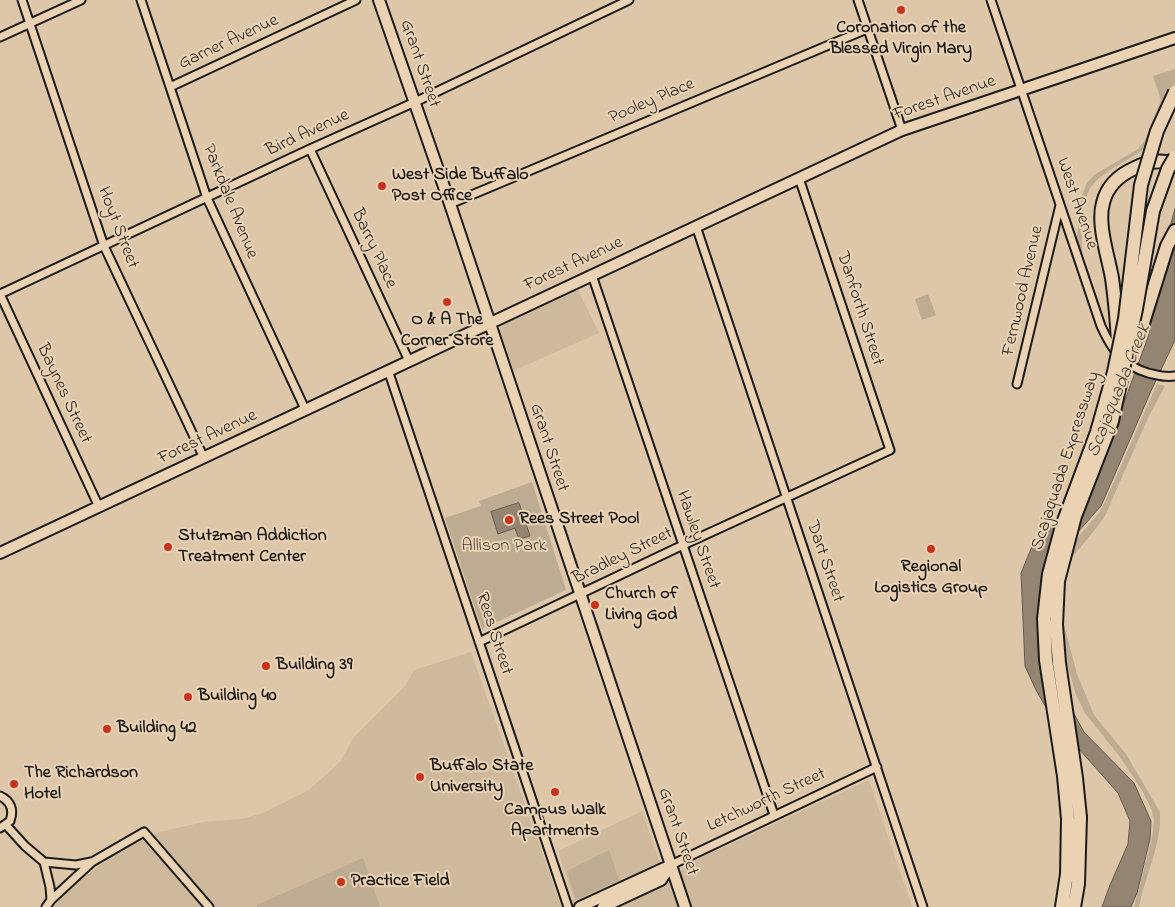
<!DOCTYPE html>
<style>
body{margin:0}
canvas{display:block;background:#dec7a9}
</style>
<canvas width="1175" height="907"></canvas>
<script>
const c = document.querySelector('canvas').getContext('2d');
c.lineJoin = 'round';
function fill(path, color) {
  c.fillStyle = color;
  c.fill(path, 'evenodd');
}
function strokePath(path, color, width, dash) {
  c.strokeStyle = color;
  c.lineWidth = width;
  c.lineCap = dash ? 'butt' : 'round';
  c.setLineDash(dash || []);
  c.stroke(path);
}
function label(font, color, halo, rows, align = 'center') {
  c.font = font + ' "Indie Flower",sans-serif';
  c.lineWidth = 4;
  c.setLineDash([]);
  c.textBaseline = 'middle';
  c.strokeStyle = halo;
  c.fillStyle = color;
  for (const [text, x, y, turn = 0] of rows) {
    c.save();
    c.translate(x, y);
    c.rotate((+turn || 0) * Math.PI / 180);
    c.textAlign = isNaN(turn) ? turn : align;
    if (halo) c.strokeText(text, 0, 0);
    c.fillText(text, 0, 0);
    c.restore();
  }
}
fill(new Path2D(`
 M578,290L599,333L513,371L498,331L503,325Z
 M471,652L561,906L574,899L558,851L642,811L668,884L685,865L869,780L912,907H53L83,878L110,858L141,839L159,832L204,822L241,819L263,813L309,790L340,762L354,737L405,686L414,670Z`), '#ceb99d');
fill(new Path2D(`
 M1175,69V84L1147,145L1143,150C1130,159 1103,172 1094,183C1079,201 1082,232 1082,255L1077,238L1081,197L1087,183L1094,175L1138,149L1145,140L1161,100L1153,76Z
 M928,294L936,315L922,320L915,299Z
 M1157,384L1165,386L1147,420L1105,516L1094,531L1070,560L1062,581L1061,614L1077,674L1094,715L1126,754L1160,812C1162,844 1145,876 1139,907H1134L1152,838L1154,820L1152,811L1143,792L1120,757L1085,713L1076,695L1061,642L1058,566L1078,537L1099,513L1105,502Z
 M532,482L566,590L482,629L445,518L481,506L479,501Z
 M609,850L619,880L576,900L567,871Z
 M363,858L380,907H257V905Z`), '#bdab92');
const water = new Path2D(`
 M1175,209V340L1151,391L1101,506L1062,550L1041,590L1038,633L1057,683L1084,732L1134,783L1151,821L1150,839L1137,893L1131,907H1102L1110,885L1128,844L1130,821L1118,793L1079,749L1064,739L1036,690L1025,666L1021,573L1033,544L1063,513L1105,447L1125,400L1148,337L1170,227Z
 M519,503L530,536L519,539L515,528L498,534L491,512Z`);
fill(water, '#948572');
strokePath(water, '#645b50', 1);
const street = new Path2D(`
 M22,0L104,246L204,458
 M141,0L207,198L305,409
 M858,0L902,130
 M991,0L1101,326C1112,350 1122,365 1148,373C1157,375 1165,378 1175,376
 M0,37L81,0
 M170,87L356,0
 M310,149L409,361
 M450,204L867,29
 M696,226L923,907
 M592,275L774,815
 M0,294L310,149L415,102L629,0
 M0,294L99,507
 M388,370L568,907
 M1017,384L1060,205
 M479,642L683,545L890,450L799,178
 M0,796C11,801 14,810 10,821L0,828
 M6,825L25,846L44,862L50,887L51,900
 M44,862L76,865L91,862
 M671,865L877,767
 M46,907L51,900L92,862L144,832L209,907`);
const secondary = new Path2D(`
 M379,0L450,204L685,907
 M0,553L902,130L1175,38
 M580,907L671,865
 M603,907L661,880L670,866`);
const highway = new Path2D(`
 M1118,343C1117,321 1115,300 1112,278C1108,256 1097,224 1103,203C1107,186 1119,175 1135,168C1148,161 1160,159 1175,164
 M1129,352L1142,326L1167,246L1175,231
 M1062,907L1067,874L1068,819
 M1074,907L1078,884L1080,817`);
strokePath(street, '#1c1c1c', 11);
strokePath(secondary, '#1c1c1c', 14);
strokePath(highway, '#1c1c1c', 16);
strokePath(street, '#ead2b2', 7);
strokePath(secondary, '#ead2b2', 10);
strokePath(highway, '#ead2b2', 12);
const highwayBridge = new Path2D(`
 M1080,817L1076,778L1059,663L1056,625L1058,581L1075,516L1112,421L1136,309L1153,211L1168,169L1175,157
 M1068,819L1064,776L1046,660L1044,619L1049,574L1062,526L1097,432L1114,372L1125,319L1141,185L1157,131L1175,92`);
strokePath(highwayBridge, '#1c1c1c', 16, []);
strokePath(highwayBridge, '#ead2b2', 12);
for (const [x, y, r, color] of [
 [901,10,5,"#c8321e"],
 [382,186,5,"#c8321e"],
 [447,302,5,"#c8321e"],
 [509,520,5,"#c8321e"],
 [168,547,5,"#c8321e"],
 [931,549,5,"#c8321e"],
 [595,605,5,"#c8321e"],
 [266,666,5,"#c8321e"],
 [188,697,5,"#c8321e"],
 [107,729,5,"#c8321e"],
 [420,777,5,"#c8321e"],
 [14,784,5,"#c8321e"],
 [555,792,5,"#c8321e"],
 [341,882,5,"#c8321e"]
]) {
  const dot = new Path2D();
  dot.arc(x, y, r, 0, 2 * Math.PI);
  c.fillStyle = color;
  c.fill(dot);
  strokePath(dot, '#ead2b2', 2);
}
label('bold 18px', '#1c1c1c', '#ead2b2', [
 ["Coronation of the",901,29,"center"],
 ["Blessed Virgin Mary",901,50,"center"],
 ["West Side Buffalo",392,176],
 ["Post Office",392,197],
 ["O & A The",447,321,"center"],
 ["Corner Store",447,342,"center"],
 ["Rees Street Pool",519,520],
 ["Stutzman Addiction",178,537],
 ["Treatment Center",178,558],
 ["Regional",931,568,"center"],
 ["Logistics Group",931,589,"center"],
 ["Church of",605,595],
 ["Living God",605,616],
 ["Building 39",276,666],
 ["Building 40",198,697],
 ["Building 42",117,729],
 ["Buffalo State",430,767],
 ["University",430,788],
 ["The Richardson",24,774],
 ["Hotel",24,795],
 ["Campus Walk",555,811,"center"],
 ["Apartments",555,832,"center"],
 ["Practice Field",351,882]
], 'left');
label('18px', '#1c1c1c', '#ead2b2', [
 ["Garner Avenue",229,43,-25],
 ["Grant Street",419,64,71],
 ["Forest Avenue",945,99,-19],
 ["Pooley Place",652,102,-23],
 ["Bird Avenue",308,134,-25],
 ["Parkdale Avenue",229,202,68],
 ["West Avenue",1076,204,71],
 ["Hoyt Street",117,228,69],
 ["Barry Place",373,249,65],
 ["Forest Avenue",574,265,-25],
 ["Fernwood Avenue",1024,291,-77],
 ["Danforth Street",859,309,72],
 ["Baynes Street",63,394,65],
 ["Forest Avenue",208,438,-25],
 ["Grant Street",548,448,72],
 ["Scajaquada Expressway",1067,461,-72],
 ["Hawley Street",697,540,71],
 ["Bradley Street",623,557,-26],
 ["Dart Street",824,562,71],
 ["Rees Street",493,634,72],
 ["Letchworth Street",767,801,-25],
 ["Grant Street",677,832,71]
]);
label('18px', '#44403a', '#ead2b2', [
 ["Allison Park",504,547]
]);
label('italic 19px', '#46413a', '#ead2b2', [
 ["Scajaquada Creek",1120,391,-68]
]);
</script>
